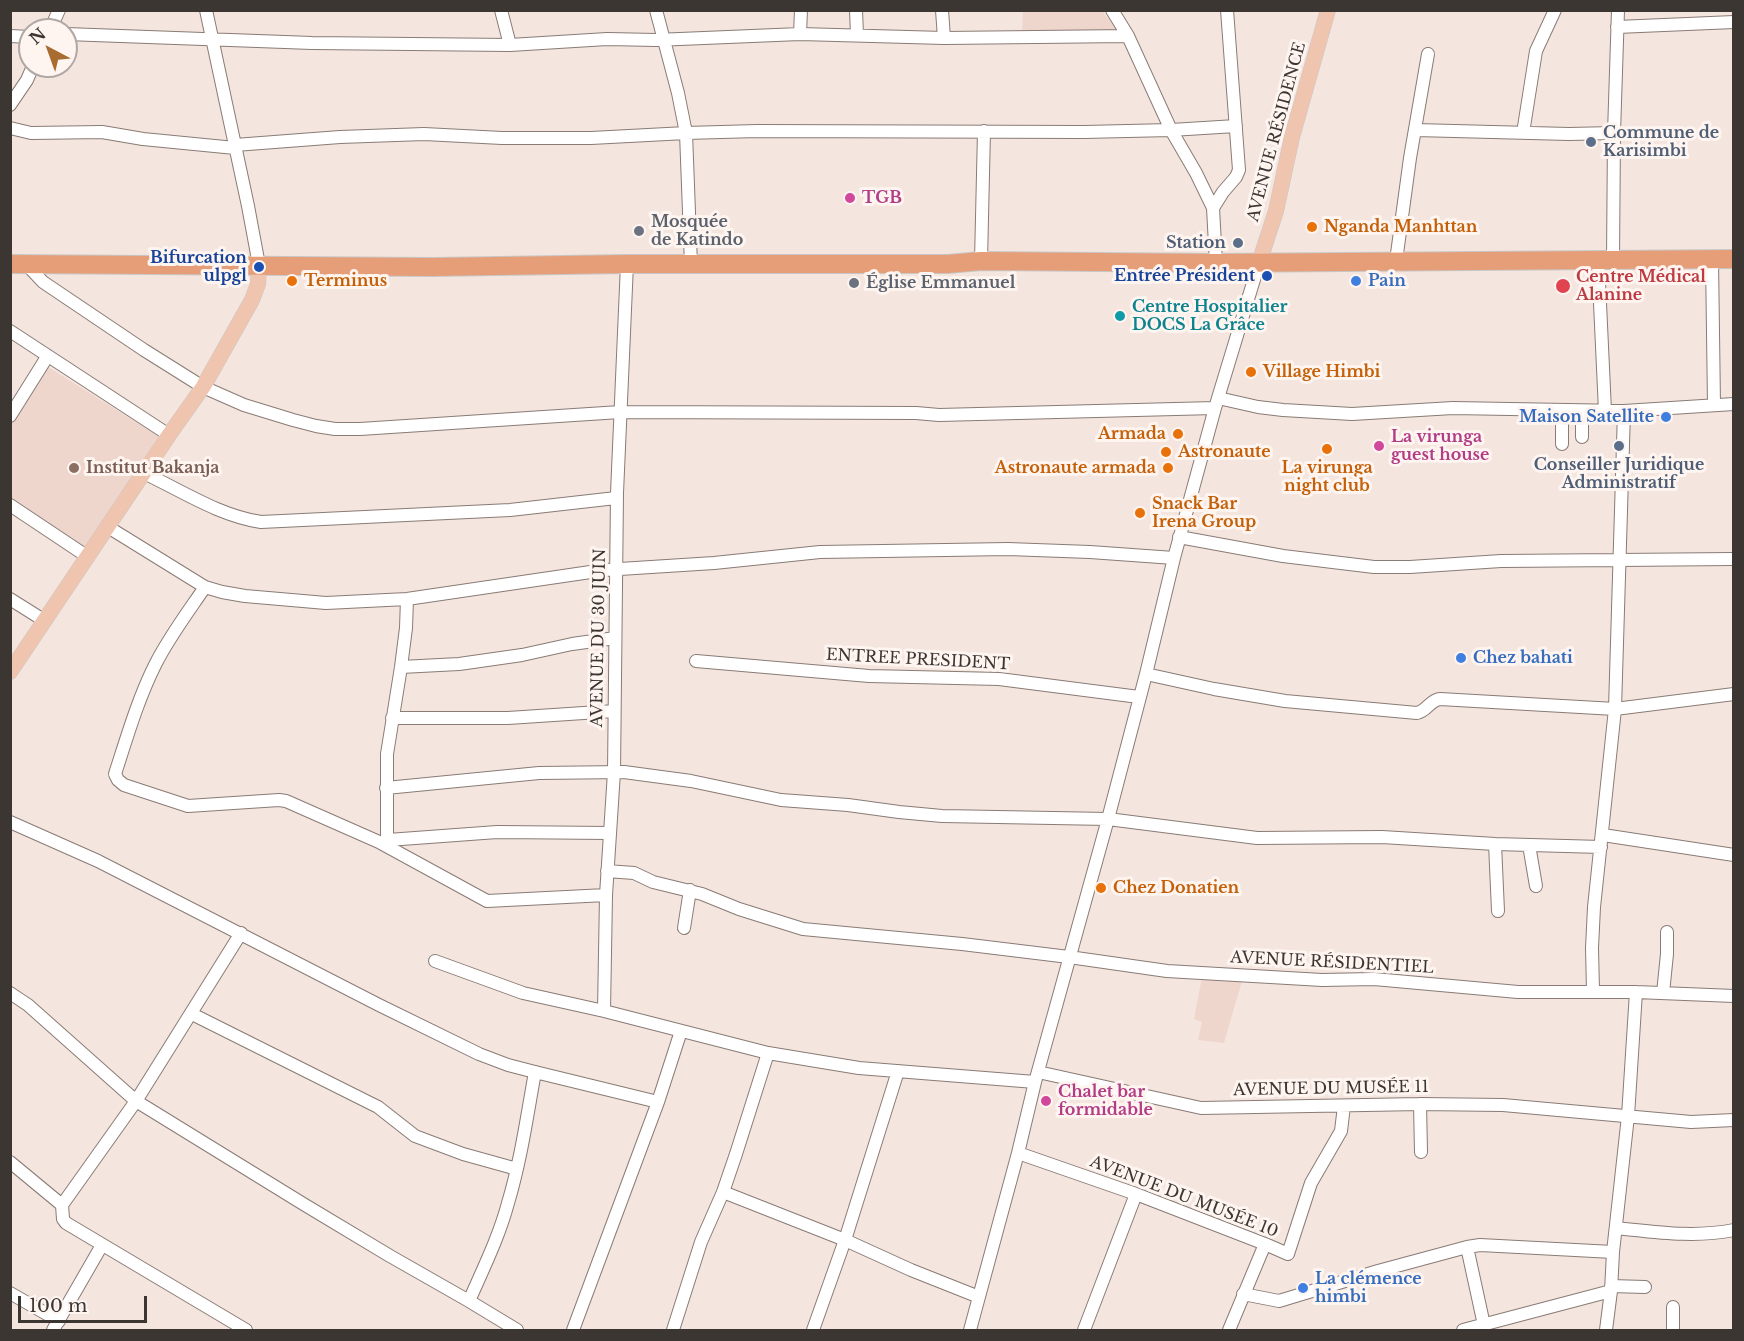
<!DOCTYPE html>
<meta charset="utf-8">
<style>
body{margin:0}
#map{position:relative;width:1744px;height:1341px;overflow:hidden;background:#f5e5df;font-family:"Libre Baskerville",serif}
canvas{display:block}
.frame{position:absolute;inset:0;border:12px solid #3c3633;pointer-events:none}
.north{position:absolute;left:18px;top:18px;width:60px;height:60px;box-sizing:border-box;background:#fef4f0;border:2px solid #b0a8a4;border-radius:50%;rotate:319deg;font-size:16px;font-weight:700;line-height:24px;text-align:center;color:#3c3633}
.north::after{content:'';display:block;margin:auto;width:21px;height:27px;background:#a96c30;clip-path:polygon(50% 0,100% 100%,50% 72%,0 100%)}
.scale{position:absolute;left:18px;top:1296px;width:129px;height:27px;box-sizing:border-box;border:3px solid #3c3633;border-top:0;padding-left:8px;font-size:18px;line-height:21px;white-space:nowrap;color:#3c3633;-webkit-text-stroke:4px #fef4f0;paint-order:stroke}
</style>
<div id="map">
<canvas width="1744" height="1341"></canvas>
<div class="frame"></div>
<div class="north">N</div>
<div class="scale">100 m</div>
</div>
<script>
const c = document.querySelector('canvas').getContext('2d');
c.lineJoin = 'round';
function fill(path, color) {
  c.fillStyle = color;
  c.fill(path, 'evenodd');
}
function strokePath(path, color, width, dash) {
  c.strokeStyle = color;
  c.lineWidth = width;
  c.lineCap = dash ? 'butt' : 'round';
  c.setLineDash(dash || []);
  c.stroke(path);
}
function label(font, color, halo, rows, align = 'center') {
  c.font = font + ' "Libre Baskerville",serif';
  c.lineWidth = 6;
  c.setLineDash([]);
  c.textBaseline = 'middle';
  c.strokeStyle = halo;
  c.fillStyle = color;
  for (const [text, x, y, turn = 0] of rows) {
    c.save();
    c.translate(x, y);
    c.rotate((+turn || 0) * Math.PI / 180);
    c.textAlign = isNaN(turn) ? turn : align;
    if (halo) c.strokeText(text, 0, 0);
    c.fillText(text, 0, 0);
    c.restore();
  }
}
fill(new Path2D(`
 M1023,10L1102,11L1120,33L1022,34Z
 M45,365L158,436L86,548L11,500L10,420Z
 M1202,977L1242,981L1224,1043L1198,1040L1202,1022L1194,1019Z`), '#eed6cd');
const minor = new Path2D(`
 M206,10L248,206L259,265
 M501,10L510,45
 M656,10L678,93L686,133L691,265
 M856,10L857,35
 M942,10L944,38
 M1112,10L1128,36L1171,130L1196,173L1213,208L1216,263
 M1617,27L1734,22
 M50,30L59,10
 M66,34L312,43L510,45L607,39L656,40L800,34L944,38L1128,36
 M800,34L801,10
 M10,36L30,37
 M10,105L27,80L33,66
 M10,128L31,133L102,132L143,139L235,148
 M1416,130L1569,134L1614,133
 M1523,133L1536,51L1555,10
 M235,145L340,137L424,134L502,138H591L686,133L757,131L1084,132L1171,130L1236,126
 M1213,208L1223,192L1236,177L1239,170L1227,10
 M1712,259L1714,405
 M1598,260L1605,411
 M1613,260L1614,133L1618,10
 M981,261L984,131
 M1396,261L1410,158L1428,54
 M26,264L43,282L144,350L203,387L244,405L293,420L316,426L335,429H360L620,412L916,413L939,415L1215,408
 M10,331L169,435
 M1218,398L1258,407L1283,410L1352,414L1453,408L1624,411L1734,404
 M10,416L47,357
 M1582,437V411
 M1562,444V410
 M144,473C182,491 220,516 261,522L510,510L616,498
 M10,505L88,557
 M108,527L205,587L222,592L245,596L326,603L407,599L604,570L714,563L820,552L1008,549L1090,552L1174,558
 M1179,537L1283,556L1374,567H1410L1501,561L1734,559
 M205,587C188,612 169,637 155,665C138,699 127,737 115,774L118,780L124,785L188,806L279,800L286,801L379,842L487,901L606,895
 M10,599L45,621
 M696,661L869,676L999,679L1139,697
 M401,667L459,664L522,655L572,644L615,638
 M1146,674L1214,689L1285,701L1417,713C1427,711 1430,700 1440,699L1615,709L1734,694
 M392,718H508L614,711
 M386,788L539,773L624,772L691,781L781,800L848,805L899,812L942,816L1108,819L1257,838L1382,837L1495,844L1601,847
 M10,822L98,861L379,1005L479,1054L508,1065L535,1072L658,1102
 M1603,835L1734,855
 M388,840L497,832L610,833
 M1495,844L1498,911
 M1529,845L1536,886
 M387,846V754L401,667L406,628L407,599
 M607,871L634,873L653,882L702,894L739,909L803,929L962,944L1069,957L1167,971L1322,980L1374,979L1518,992H1636L1734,996
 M684,928L690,890
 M241,933L136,1101L62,1205L63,1219L66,1223L246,1330
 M435,961L523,993L604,1011L768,1053L859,1068L1035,1082
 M1593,991L1592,948L1594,907L1615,709L1624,411
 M10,993L28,1005L136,1101L305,1205L390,1256L469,1301L517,1330
 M1663,993L1667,954V932
 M604,1011L606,895L614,772L617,493L627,264
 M192,1014L378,1107L415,1136L463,1154L517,1169
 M1038,1072L1201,1108L1420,1104L1503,1105L1691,1122L1734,1120
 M1420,1104L1421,1152
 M1018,1153L1136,1194L1265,1244L1288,1254L1311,1183L1341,1131L1344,1106
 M10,1162L62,1205
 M723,1192L845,1240L911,1270L979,1297
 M1616,1228C1656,1232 1694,1238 1734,1230
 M1467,1247L1484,1325
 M1611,1286L1645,1287
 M10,1293L59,1321
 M1243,1294L1279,1301L1378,1271L1467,1247L1480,1245L1613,1252
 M469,1301C483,1269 499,1237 508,1203C521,1160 527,1116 535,1072
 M1673,1307V1330
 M53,1330L102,1245
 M573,1330L658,1102L681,1031
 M673,1330L701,1242L723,1192L736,1154L768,1053
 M813,1330L845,1240L898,1071
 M970,1330L1018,1153L1035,1082L1108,819L1146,674L1174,558L1215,408L1259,263
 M1084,1330L1136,1194
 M1229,1330L1265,1244
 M1463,1330L1611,1291
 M1606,1330L1611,1291L1613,1252L1628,1116L1636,992`);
const major = new Path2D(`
 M1259,263L1276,211L1292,137L1328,10
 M10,672L169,435L203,387L252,300L258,284L259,265`);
const highway = new Path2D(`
 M10,264L433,267L627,264H948L981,261L1216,263L1734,259`);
strokePath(minor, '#897b75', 14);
strokePath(major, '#c8c7c6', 16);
strokePath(highway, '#c8c7c6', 20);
strokePath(minor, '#fff', 12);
strokePath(major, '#f0c5af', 15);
strokePath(highway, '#e69e79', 18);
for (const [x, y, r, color] of [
 [1591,142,6,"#5c6f8a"],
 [850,198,6,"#d1479c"],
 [1312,227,6,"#e8710a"],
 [639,231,6,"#6b7280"],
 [1238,243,6,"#5c6f8a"],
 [259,267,6,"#1a4fb4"],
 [1267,276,6,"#1a4fb4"],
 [292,281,6,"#e8710a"],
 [1356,281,6,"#3f7fe0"],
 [854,283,6,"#6b7280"],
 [1563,286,8,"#e0444e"],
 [1120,316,6,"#0f9aa8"],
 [1251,372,6,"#e8710a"],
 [1666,417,6,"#3f7fe0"],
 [1178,434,6,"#e8710a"],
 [1379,446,6,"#d1479c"],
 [1619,446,6,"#5c6f8a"],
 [1327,449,6,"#e8710a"],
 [1166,452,6,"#e8710a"],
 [74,468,6,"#8d6e63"],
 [1168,468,6,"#e8710a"],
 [1140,513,6,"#e8710a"],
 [1461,658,6,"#3f7fe0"],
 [1101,888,6,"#e8710a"],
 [1046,1101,6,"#d1479c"],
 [1303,1288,6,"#3f7fe0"]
]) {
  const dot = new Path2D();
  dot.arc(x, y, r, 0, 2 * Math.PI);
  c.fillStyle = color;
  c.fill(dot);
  strokePath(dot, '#fef4f0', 2);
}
label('16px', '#3c3633', '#fef4f0', [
 ["AVENUE RÉSIDENCE",1277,132,-75],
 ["AVENUE DU 30 JUIN",599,638,-89],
 ["ENTREE PRESIDENT",918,660,3],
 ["AVENUE RÉSIDENTIEL",1332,963,3],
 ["AVENUE DU MUSÉE 11",1331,1089,-1],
 ["AVENUE DU MUSÉE 10",1184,1197,21]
]);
label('bold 16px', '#4e5e75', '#fef4f0', [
 ["Commune de",1603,133],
 ["Karisimbi",1603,151],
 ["Station",1226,243,"right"],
 ["Conseiller Juridique",1619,465,"center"],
 ["Administratif",1619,483,"center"]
], 'left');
label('bold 16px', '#b23c85', '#fef4f0', [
 ["TGB",862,198],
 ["La virunga",1391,437],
 ["guest house",1391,455],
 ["Chalet bar",1058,1092],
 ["formidable",1058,1110]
], 'left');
label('bold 16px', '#5b616d', '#fef4f0', [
 ["Mosquée",651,222],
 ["de Katindo",651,240],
 ["Église Emmanuel",866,283]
], 'left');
label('bold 16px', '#c56008', '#fef4f0', [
 ["Nganda Manhttan",1324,227],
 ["Terminus",304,281],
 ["Village Himbi",1263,372],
 ["Armada",1166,434,"right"],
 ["Astronaute",1178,452],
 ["Astronaute armada",1156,468,"right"],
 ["La virunga",1327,468,"center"],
 ["night club",1327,486,"center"],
 ["Snack Bar",1152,504],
 ["Irena Group",1152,522],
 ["Chez Donatien",1113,888]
], 'left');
label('bold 16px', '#164399', '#fef4f0', [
 ["Bifurcation",247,258],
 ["ulpgl",247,276],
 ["Entrée Président",1255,276]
], 'right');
label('bold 16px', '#be3a42', '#fef4f0', [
 ["Centre Médical",1576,277],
 ["Alanine",1576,295]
], 'left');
label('bold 16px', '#366cbe', '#fef4f0', [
 ["Pain",1368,281],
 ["Maison Satellite",1654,417,"right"],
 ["Chez bahati",1473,658],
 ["La clémence",1315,1279],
 ["himbi",1315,1297]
], 'left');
label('bold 16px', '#0d838f', '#fef4f0', [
 ["Centre Hospitalier",1132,307],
 ["DOCS La Grâce",1132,325]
], 'left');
label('bold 16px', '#785e54', '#fef4f0', [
 ["Institut Bakanja",86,468]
], 'left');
</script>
